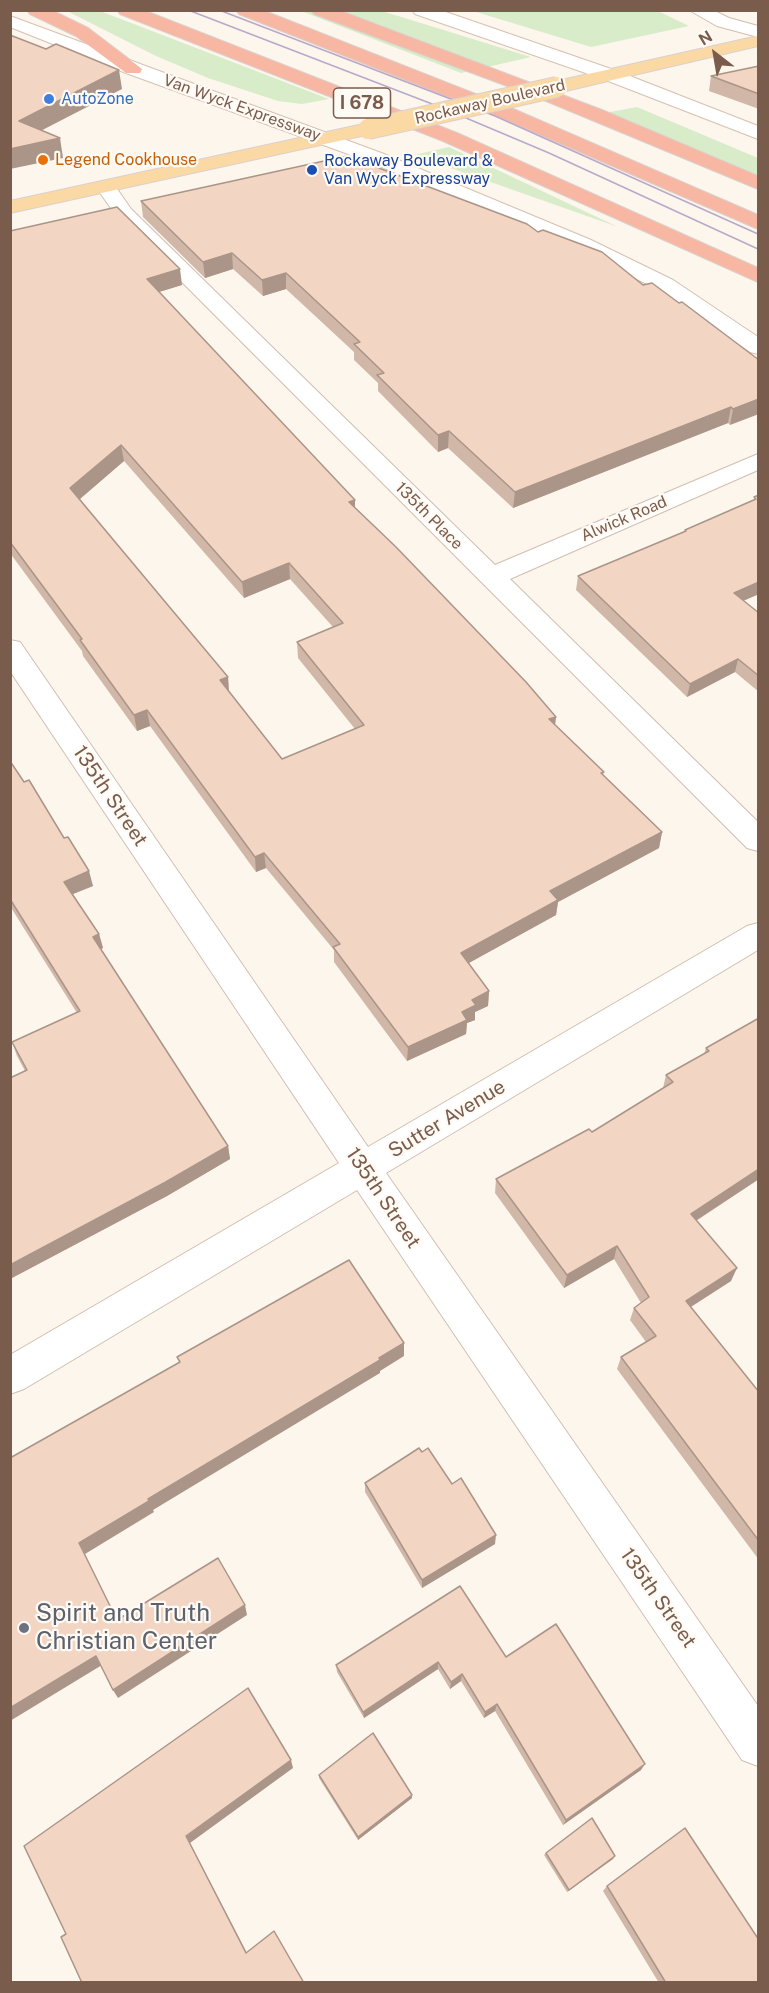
<!DOCTYPE html>
<style>
body{margin:0}
#map{position:relative;width:769px;height:1993px;overflow:hidden;background:#fdf6ec;font-family:"Public Sans",sans-serif}
canvas{display:block}
.frame{position:absolute;inset:0;border:12px solid #7a5c4d;pointer-events:none}
.north{position:absolute;left:685px;top:24px;width:60px;height:60px;-webkit-text-stroke:4px #fffaf3;paint-order:stroke;rotate:329deg;font-size:16px;font-weight:700;line-height:24px;text-align:center;color:#7a5c4d}
.north::after{content:'';display:block;margin:auto;width:21px;height:27px;background:#7a5c4d;clip-path:polygon(50% 0,100% 100%,50% 72%,0 100%)}
</style>
<div id="map">
<canvas width="769" height="1993"></canvas>
<div class="frame"></div>
<div class="north">N</div>
</div>
<script>
const c = document.querySelector('canvas').getContext('2d');
c.lineJoin = 'round';
function fill(path, color) {
  c.fillStyle = color;
  c.fill(path, 'evenodd');
}
function strokePath(path, color, width, dash) {
  c.strokeStyle = color;
  c.lineWidth = width;
  c.lineCap = dash ? 'butt' : 'round';
  c.setLineDash(dash || []);
  c.stroke(path);
}
function label(font, color, halo, rows, align = 'center') {
  c.font = font + ' "Public Sans",sans-serif';
  c.lineWidth = 4.5;
  c.setLineDash([]);
  c.textBaseline = 'middle';
  c.strokeStyle = halo;
  c.fillStyle = color;
  for (const [text, x, y, turn = 0] of rows) {
    c.save();
    c.translate(x, y);
    c.rotate((+turn || 0) * Math.PI / 180);
    c.textAlign = isNaN(turn) ? turn : align;
    if (halo) c.strokeText(text, 0, 0);
    c.fillText(text, 0, 0);
    c.restore();
  }
}
fill(new Path2D(`
 M67,11H100L329,99L302,104L278,101L208,78L156,56Z
 M301,11H382L531,57L461,73Z
 M473,11H658L689,26L591,47Z
 M637,107L758,158V187L583,117Z
 M449,147L618,227L414,155Z`), '#d8ecc9');
const street = new Path2D(`
 M689,10H713L729,18L758,26V37L717,26Z
 M106,181L113,183L131,209L495,565L758,454V470L510,579L758,822V851L747,848L117,217L96,187L99,183Z
 M10,640L20,642L368,1147L747,926L758,923V950L386,1173L758,1706V1766L742,1760L357,1190L24,1389L10,1394V1355L339,1163L10,671Z`);
const secondary = new Path2D(`
 M412,10H440L617,71L758,126V139L603,79L415,14Z
 M10,16L384,154L591,240L673,280L758,337V354L750,352L657,289L576,249L370,162L126,73L10,27Z`);
const primary = new Path2D(`
 M758,36V46L557,93L550,91L548,87L550,83L557,81Z
 M368,123L375,125L378,129L375,133L10,213V201Z`);
const highway = new Path2D(`
 M27,10H51L88,28L142,69L140,73H126L76,36L30,14Z
 M117,10H143L457,133L758,268V282L443,141L120,14Z
 M236,10H262L511,108L758,215V229L497,116L239,14Z
 M311,10H338L602,110L758,176V189L534,96L314,14Z`);
strokePath(street, '#d1beb0', 2);
strokePath(secondary, '#d6c0b0', 2);
strokePath(primary, '#dad1cd', 2);
strokePath(highway, '#dad1cd', 2);
fill(street, '#fff');
fill(secondary, '#fff');
fill(primary, '#fbd9a5');
fill(highway, '#f7b7a3');
strokePath(new Path2D(`
 M188,10L440,107L549,153L758,249
 M219,10L495,116L758,234`), '#b9a8c9', 1.5);
const primaryBridge = new Path2D(`
 M368,129L557,87`);
strokePath(primaryBridge, '#dad1cd', 22, []);
strokePath(primaryBridge, '#fbd9a5', 20);
fill(new Path2D(`
 M759,66V109L709,91L711,76Z
 M141,201L538,232L643,285L679,303L759,360L730,425L728,423L513,508L448,448L438,452L378,391V383L354,360V352L286,289L263,296L233,269L205,278L143,217Z
 M10,231L182,285L159,292L355,500V508L556,717L555,725L604,772L603,775L662,832L659,848L558,902L556,915L468,963L489,991L488,1006L475,1012V1020L467,1023L466,1034L407,1061L334,962V950L266,868L256,872L150,726L137,731L83,656L82,651L10,553ZM124,461L244,598L290,579L333,627L297,642L298,658L355,729L282,759L229,692L228,677L80,499Z
 M759,495V594L743,601L759,613V692L735,672L687,697L576,590L578,576L684,532L685,530L754,500V497Z
 M10,761L93,886L73,894L99,934L103,948L101,949L228,1146L230,1159L167,1196L10,1279V1078L25,1071L17,1056L12,1042L77,1013L10,906Z
 M759,1018V1179L696,1221L731,1281L691,1307L759,1392V1560L617,1369L621,1357L646,1342L630,1320L634,1308L641,1303L614,1259L564,1288L495,1193L496,1179L592,1132L663,1088L666,1075L704,1054L706,1048Z
 M422,1452L452,1484L495,1544L422,1588L365,1492V1483Z
 M506,1657L641,1770L563,1825L495,1711L484,1718L461,1681L450,1689L438,1669L364,1718L337,1672L336,1665Z
 M319,1775L412,1795V1798L358,1840L319,1778Z
 M546,1853L613,1859L567,1892L544,1855Z
 M607,1886L759,1983H659L603,1891Z`), '#d1b7a8');
fill(new Path2D(`
 M119,70L122,89L23,140L19,121Z
 M60,138L63,158L10,169V149Z
 M232,253L233,269L205,278L203,262Z
 M180,269L182,285L149,295L147,279Z
 M286,273V289L263,296L262,280Z
 M759,399V414L730,425L733,409Z
 M731,407L728,423L513,508L515,492Z
 M449,431L448,448L438,452V435Z
 M121,445L124,461L74,504L70,488Z
 M355,500V516L349,502Z
 M289,563L290,579L244,598L242,582Z
 M759,582V594L731,606L734,593Z
 M738,659L735,672L687,697L690,684Z
 M228,677L229,693L220,680Z
 M147,710L150,726L137,731L134,715Z
 M556,717L554,732L549,719Z
 M662,832L659,848L558,902L556,915L460,968L461,953L550,891Z
 M264,853L266,868L256,872L255,857Z
 M89,871L93,886L68,896L64,882Z
 M99,934L103,948L97,951L93,937Z
 M489,991L488,1006L475,1012V1020L467,1023L466,1034L407,1061L408,1047L462,1012L472,1000Z
 M228,1146L230,1159L167,1196L10,1279V1265Z
 M759,1169V1179L686,1227L691,1214Z
 M617,1246L614,1259L564,1288L567,1275Z
 M737,1268L731,1281L681,1313L686,1301Z
 M404,1343V1356L380,1371V1373L153,1510L154,1512L85,1554L79,1543L148,1499Z
 M496,1535L495,1544L422,1588V1580Z
 M245,1605L247,1615L118,1698L113,1690Z
 M96,1656L102,1665L10,1721V1708Z
 M438,1662V1669L364,1718L363,1712Z
 M462,1674L461,1681L450,1689L451,1682Z
 M497,1704L495,1711L484,1718L485,1712Z
 M291,1760L293,1768L190,1843L249,1957L246,1953L186,1836Z
 M645,1764L641,1770L563,1825L566,1820Z
 M412,1795V1798L358,1840V1837Z
 M615,1856L613,1859L567,1892L569,1890Z`), '#aa9588');
const building = new Path2D(`
 M10,35L46,49L56,44L119,70L19,121L60,138L10,149Z
 M759,66V94L711,76Z
 M347,156L527,224L538,232L543,230L602,252L643,285L652,283L679,303L682,302L759,360V399L733,409L731,407L515,492L449,431L438,435L377,375L384,373L354,344L360,342L286,273L262,280L232,253L203,262L141,201Z
 M117,207L180,269L147,279L355,500L349,502L396,547L526,682L556,717L549,719L604,772L601,773L662,832L550,891L558,900L461,953L489,991L472,1000L476,1005L462,1012L467,1020L408,1047L333,947L340,944L264,853L255,857L147,710L134,715L80,640L82,639L10,542V231ZM121,445L242,582L289,563L343,623L297,642L364,725L282,759L220,680L228,677L70,488Z
 M759,495V582L734,593L759,613V676L738,659L690,684L578,576L686,531L685,530L756,499L754,497Z
 M10,761L24,782L29,780L64,838L68,837L89,871L64,882L99,934L93,937L228,1146L164,1183L10,1265V1078L27,1070L12,1042L80,1011L10,899Z
 M759,1018V1169L691,1214L737,1268L686,1301L759,1392V1541L621,1357L656,1336L634,1308L649,1297L617,1246L567,1275L496,1179L589,1129L592,1132L673,1082L666,1075L709,1051L706,1048Z
 M349,1260L404,1343L379,1358L380,1360L148,1499L149,1501L79,1543L117,1620L218,1558L245,1605L113,1690L96,1656L10,1708V1458L180,1362L177,1357Z
 M419,1448L422,1452L428,1448L452,1484L461,1478L496,1535L422,1580L365,1483Z
 M460,1586L506,1657L556,1624L645,1764L566,1820L497,1704L485,1712L462,1674L451,1682L438,1662L363,1712L336,1665Z
 M248,1688L291,1760L186,1836L246,1953L274,1931L304,1983H82L61,1937L66,1934L24,1846Z
 M373,1733L412,1795L358,1837L319,1775Z
 M592,1818L615,1856L569,1890L546,1853Z
 M685,1828L759,1940V1983H666L607,1886Z`);
fill(building, '#f3d5c3');
strokePath(building, '#aa9588', 1.5);
for (const [x, y, r, color] of [
 [49,99,6,"#3f7fe0"],
 [43,160,6,"#e8710a"],
 [312,170,6,"#1a4fb4"],
 [24,1628,6,"#6b7280"]
]) {
  const dot = new Path2D();
  dot.arc(x, y, r, 0, 2 * Math.PI);
  c.fillStyle = color;
  c.fill(dot);
  strokePath(dot, '#fffaf3', 2);
}
label('16px', '#366cbe', '#fffaf3', [
 ["AutoZone",61,99]
], 'left');
label('16px', '#7a5c4d', '#fffaf3', [
 ["Rockaway Boulevard",490,102,-13],
 ["Van Wyck Expressway",242,108,20],
 ["135th Place",429,516,45],
 ["Alwick Road",624,519,-23]
]);
label('16px', '#c56008', '#fffaf3', [
 ["Legend Cookhouse",55,160]
], 'left');
label('16px', '#164399', '#fffaf3', [
 ["Rockaway Boulevard &",324,161],
 ["Van Wyck Expressway",324,179]
], 'left');
for (const [x, y, w] of [
 [362,103,57]
]) {
  const box = new Path2D();
  box.roundRect(x - w / 2, y - 15, w, 30, 4.5);
  c.fillStyle = '#fffaf3';
  c.fill(box);
  strokePath(box, '#7a5c4d', 1.5);
}
label('bold 18px', '#7a5c4d', null, [
 ["I 678",362,103]
]);
label('20px', '#7a5c4d', '#fffaf3', [
 ["135th Street",110,796,56],
 ["Sutter Avenue",447,1119,-31],
 ["135th Street",383,1198,56],
 ["135th Street",658,1598,55]
]);
label('24px', '#5b616d', '#fffaf3', [
 ["Spirit and Truth",36,1614],
 ["Christian Center",36,1642]
], 'left');
</script>
